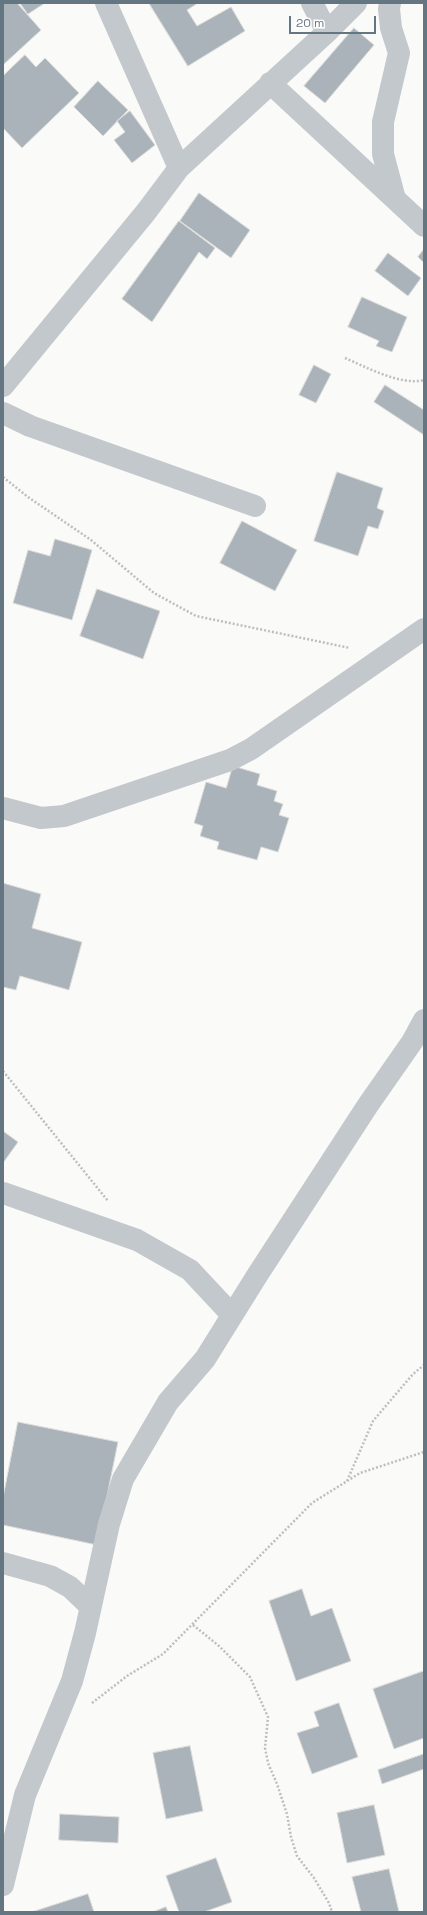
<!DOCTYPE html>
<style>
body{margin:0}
#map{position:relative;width:427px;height:1915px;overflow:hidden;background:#fafaf8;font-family:"Space Grotesk",sans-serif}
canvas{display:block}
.frame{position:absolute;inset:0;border:4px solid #657683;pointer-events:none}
.scale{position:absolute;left:289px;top:16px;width:87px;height:18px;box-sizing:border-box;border:2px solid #657683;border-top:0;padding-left:5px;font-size:12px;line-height:14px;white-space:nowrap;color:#657683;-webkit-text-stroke:3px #fff;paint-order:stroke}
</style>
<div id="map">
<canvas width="427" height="1915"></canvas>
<div class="frame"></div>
<div class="scale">20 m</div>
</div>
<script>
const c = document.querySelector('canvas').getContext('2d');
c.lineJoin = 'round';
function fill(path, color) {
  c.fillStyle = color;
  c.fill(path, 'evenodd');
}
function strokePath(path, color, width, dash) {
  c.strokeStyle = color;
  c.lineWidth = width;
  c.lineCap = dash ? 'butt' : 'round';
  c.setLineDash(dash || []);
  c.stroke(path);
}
const building = new Path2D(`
 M3,3H17L41,30L3,65Z
 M20,3H45L28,14Z
 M149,3H198L187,10L197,26L231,7L245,31L188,66Z
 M354,28L374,45L325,103L304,86Z
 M25,55L36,67L45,58L79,93L22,148L3,128V76Z
 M98,81L128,110L103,136L74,107Z
 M130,111L155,145L132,163L114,140L125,132L117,121Z
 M199,193L250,230L231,258L180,221Z
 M179,221L215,248L207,259L199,252L152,322L122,299Z
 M424,249V263L418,257Z
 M388,253L421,278L408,296L375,271Z
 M362,297L407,317L392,352L376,346L379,341L348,327Z
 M314,365L331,374L316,403L299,395Z
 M385,385L424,410V435L374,402Z
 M337,472L383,488L377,508L384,511L378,529L368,526L358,556L314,541Z
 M242,521L297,550L275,591L220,563Z
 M55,539L92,550L72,620L13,603L28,550L50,556Z
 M97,589L160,611L143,659L80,636Z
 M233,766L260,774L257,785L277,791L274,801L283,804L279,815L289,818L278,852L261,847L257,860L217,849L219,842L200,836L203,826L194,823L206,782L226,788Z
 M3,883L41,894L32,928L82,942L69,990L20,976L16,990L3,987Z
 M3,1131L18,1142L3,1163Z
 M18,1422L118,1442L97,1545L3,1525V1498Z
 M302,1589L311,1616L332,1608L351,1661L296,1681L269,1601Z
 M424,1671V1738L394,1749L373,1689Z
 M339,1703L358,1757L312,1774L297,1733L319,1726L314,1712Z
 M190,1746L203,1811L166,1819L153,1753Z
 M424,1754V1769L382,1784L378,1770Z
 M374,1805L385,1855L347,1863L337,1813Z
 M60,1814L119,1817L118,1843L59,1840Z
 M216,1858L232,1902L204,1912H179L166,1876Z
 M389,1869L399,1912H361L352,1877Z
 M88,1894L94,1912H32Z
 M166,1907L168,1912H153Z`);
fill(building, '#aab3b9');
strokePath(building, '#dcdcda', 1);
strokePath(new Path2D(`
 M345,358C366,367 401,386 424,380
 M3,477L28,497L91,540L154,593L196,616L350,648
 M3,1071L108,1201
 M347,1481L373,1421L413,1374L424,1365
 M193,1625L219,1646L250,1677L268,1717L265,1748L268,1763L277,1784L287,1814L291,1837L297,1856L314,1878L329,1903L332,1912
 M92,1703L127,1676L163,1654L312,1503L360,1473L424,1452`), '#bbbfc2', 2.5, [2, 2]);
strokePath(new Path2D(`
 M106,3L179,168
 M312,3L327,32
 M390,3L389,9L391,28L399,53L383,122V154L395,199
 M270,83L424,226
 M3,386L146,212L179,168L327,32L356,3
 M3,413L30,426L255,506
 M3,808L41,818L64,816L230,760L251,749L424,629
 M3,1193L137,1240L190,1270L232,1315
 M3,1563L50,1576L70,1587L90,1606
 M3,1885L25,1795L72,1681L85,1633L109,1524L123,1479L168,1402L205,1359L258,1274L368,1105L412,1042L424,1020`), '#c3c8cc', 22);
</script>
